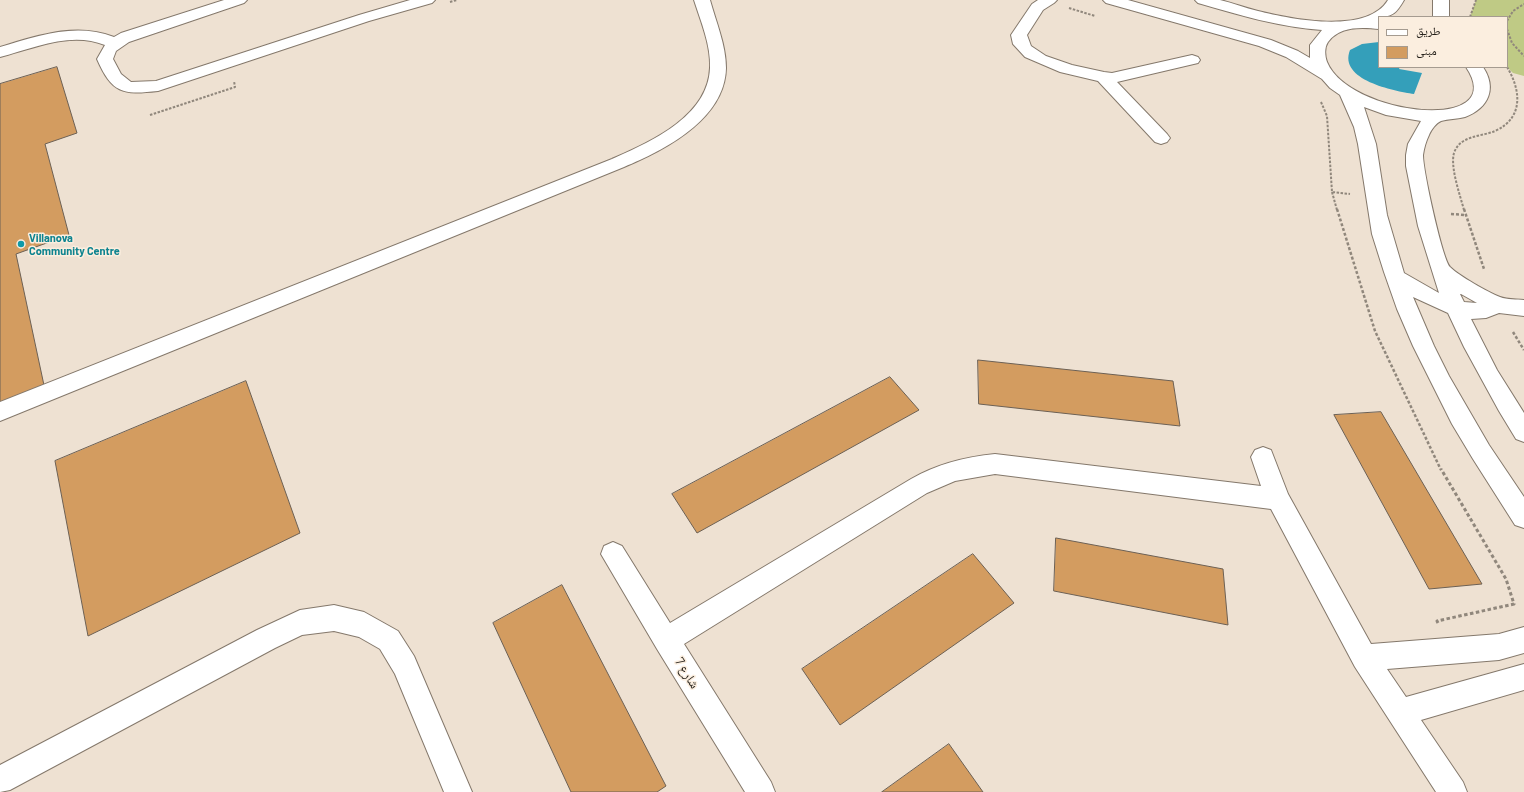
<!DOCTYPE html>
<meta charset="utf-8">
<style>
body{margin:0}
#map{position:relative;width:1524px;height:792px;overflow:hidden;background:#eee1d2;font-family:Barlow,"Noto Naskh Arabic",sans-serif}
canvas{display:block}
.legend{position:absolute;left:1378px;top:16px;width:130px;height:52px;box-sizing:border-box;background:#fbeedf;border:1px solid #a59b90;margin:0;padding:5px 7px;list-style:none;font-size:12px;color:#231f19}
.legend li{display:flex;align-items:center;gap:8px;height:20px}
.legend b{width:20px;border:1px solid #a59b90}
</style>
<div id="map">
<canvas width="1524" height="792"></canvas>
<ul class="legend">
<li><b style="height:5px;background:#fff"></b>طريق</li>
<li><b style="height:11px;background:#d39c60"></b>مبنى</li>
</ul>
</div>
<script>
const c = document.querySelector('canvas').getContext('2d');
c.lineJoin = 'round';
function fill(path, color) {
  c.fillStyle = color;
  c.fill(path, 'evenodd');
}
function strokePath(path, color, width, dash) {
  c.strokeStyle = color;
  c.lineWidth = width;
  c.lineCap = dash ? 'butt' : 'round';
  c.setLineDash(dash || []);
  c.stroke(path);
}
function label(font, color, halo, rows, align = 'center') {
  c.font = font + ' Barlow,"Noto Naskh Arabic",sans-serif';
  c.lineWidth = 3;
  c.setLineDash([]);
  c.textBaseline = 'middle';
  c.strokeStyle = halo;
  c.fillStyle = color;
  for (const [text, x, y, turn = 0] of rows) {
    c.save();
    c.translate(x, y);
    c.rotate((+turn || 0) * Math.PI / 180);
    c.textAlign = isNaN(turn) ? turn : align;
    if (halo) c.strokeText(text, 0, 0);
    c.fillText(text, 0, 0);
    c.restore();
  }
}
fill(new Path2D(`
 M1476,0H1524V76L1513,73L1507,67V17H1470Z`), '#bfca85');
fill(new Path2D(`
 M1379,42V67H1400L1399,69L1422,73L1414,94C1394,91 1338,80 1350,50L1362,44Z`), '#349fba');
const building = new Path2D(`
 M57,67L77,133L45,144L69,235L16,254L45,390L0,408V84Z
 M978,360L1173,381L1180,426L979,404Z
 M890,377L919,410L697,533L672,494Z
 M246,381L300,533L88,636L55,461Z
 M1381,412L1482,584L1429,589L1334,415Z
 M1056,538L1223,569L1228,625L1054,591Z
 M973,554L1014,603L840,725L802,669Z
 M562,585L666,786L657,792H571L493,623Z
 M949,744L983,792H882Z`);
fill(building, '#d39c60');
strokePath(building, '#6c6054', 1);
const minor = new Path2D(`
 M224,0H247L244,3L129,42L116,51L113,59L121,74L131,82L156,81L359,15L410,0H435L432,3L369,21L158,91C122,95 112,93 97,59L105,45C71,31 34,48 0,57V47C37,36 76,22 114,37L121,33Z
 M694,0H710C716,22 726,45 726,68C725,119 665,150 624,167L0,421V402L612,159C650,142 708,117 710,68C711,45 701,22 694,0Z
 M1038,0H1057L1054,3L1043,10L1027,35L1031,46L1046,56L1072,65L1104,72L1112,73L1192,55L1198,57L1200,60L1198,63L1117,82L1167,134L1170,138L1167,142L1161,144L1155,142L1098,81L1060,72L1025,57L1013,44L1011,35L1032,4Z
 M1103,0H1128L1271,40L1298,51L1310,58V45L1322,30C1279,27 1239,15 1198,3L1195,0C1203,0 1212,0 1220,0C1233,3 1245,8 1258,11C1290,19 1367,35 1388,0H1404C1397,12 1393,17 1379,17V29C1362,27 1339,26 1328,42C1324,48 1325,56 1327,62C1349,116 1511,134 1466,67H1483C1497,88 1489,108 1465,117C1457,119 1448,119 1441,121C1436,123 1431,130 1429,135C1426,141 1424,148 1423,155C1423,170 1442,258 1450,267C1459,276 1488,292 1500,297C1507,300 1517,299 1524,300V316L1499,313L1486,318L1471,319L1497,370L1524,413V442L1516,439L1499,411L1464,347L1448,313L1413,297L1434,346L1449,376L1489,445L1524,497V528L1515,525L1473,459L1452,424L1413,346L1397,309L1384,272L1372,234L1358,144L1354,127L1340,95L1330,88L1322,79L1286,57L1259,46L1106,3ZM1364,107L1386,115L1421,121L1408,144L1406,155V166L1418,226L1439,293L1404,273L1387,215L1376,144ZM1460,294H1461L1477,303L1464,302Z
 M1433,0H1449V17H1433Z
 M1263,447L1271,450L1288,494L1371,644L1499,634L1524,627V653L1499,660L1387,669L1406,697L1524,664V690L1421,720L1463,782L1467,792H1436L1355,667L1271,509L995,474L955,481L927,493L684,644L771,782L775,792H745L657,649L601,554L604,546L613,542L622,546L670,623L911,479C937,464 965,457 995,454L1261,486L1251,457L1255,450Z
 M334,605L364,612L398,631L414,656L472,792H444L395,674L380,649L359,637L334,631L302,635L275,648L10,790L0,792V765L257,630L300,610Z`);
strokePath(minor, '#84786b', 2);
strokePath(new Path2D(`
 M450,2L457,0
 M1069,8L1095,16
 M1470,17L1476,0
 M1507,21L1513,11L1524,4
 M1507,29L1512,43L1524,56
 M1321,102L1327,116L1332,192L1350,194
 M150,115L235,87L234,81
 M1332,192L1337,210
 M1464,210C1460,195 1450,167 1454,153C1460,135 1481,137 1495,131C1524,118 1521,90 1507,67`), '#90877c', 2, [2.5, 1.5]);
strokePath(new Path2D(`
 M1337,209L1375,331L1441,470
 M1464,209L1484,269
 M1451,214L1465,215
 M1513,332L1524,350`), '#90877c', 2.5, [3, 2]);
strokePath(new Path2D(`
 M1438,623L1437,621L1514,604L1506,579L1441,469`), '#90877c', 3, [3.5, 2.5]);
fill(minor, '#fff');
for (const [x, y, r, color] of [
 [21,244,4,"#0f9aa8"]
]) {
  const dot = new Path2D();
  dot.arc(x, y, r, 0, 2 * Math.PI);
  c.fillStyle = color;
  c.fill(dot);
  strokePath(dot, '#fbeedf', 1.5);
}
label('bold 11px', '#0d838f', '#fbeedf', [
 ["Villanova",29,238],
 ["Community Centre",29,251]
], 'left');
label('13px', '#231f19', '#fbeedf', [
 ["شارع 7",687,673,58]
]);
</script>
